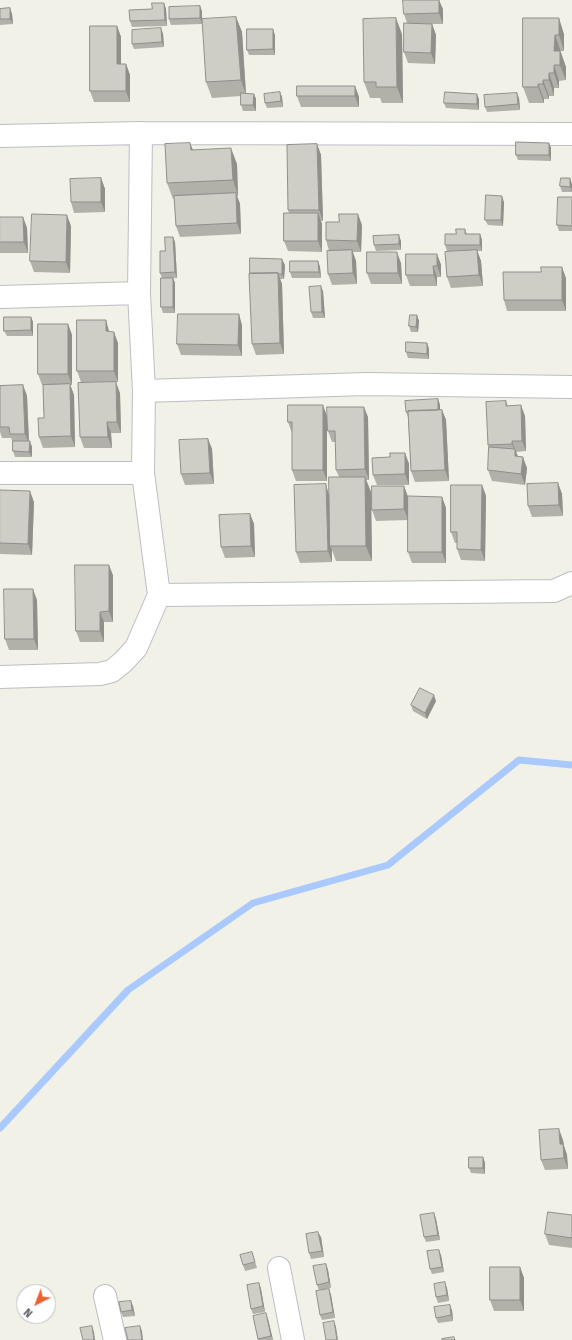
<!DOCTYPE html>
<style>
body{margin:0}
#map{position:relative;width:572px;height:1340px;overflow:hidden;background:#f1f1e8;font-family:"Fira Sans",sans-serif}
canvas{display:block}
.north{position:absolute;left:16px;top:1284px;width:40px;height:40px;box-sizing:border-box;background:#fff;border:1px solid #bfc0c3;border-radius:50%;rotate:222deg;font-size:11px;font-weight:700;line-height:16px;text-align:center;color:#5f6168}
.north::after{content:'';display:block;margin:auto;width:14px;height:18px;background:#ed6231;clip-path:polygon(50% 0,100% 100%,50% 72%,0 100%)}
</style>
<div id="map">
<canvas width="572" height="1340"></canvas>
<div class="north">N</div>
</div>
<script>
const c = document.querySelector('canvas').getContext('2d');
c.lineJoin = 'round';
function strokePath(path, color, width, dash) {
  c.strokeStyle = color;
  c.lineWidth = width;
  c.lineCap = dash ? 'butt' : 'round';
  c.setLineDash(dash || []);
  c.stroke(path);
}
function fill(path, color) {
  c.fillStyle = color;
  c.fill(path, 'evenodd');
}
strokePath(new Path2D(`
 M0,1128L128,990L253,903L388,865L519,760L572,765`), '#aacaff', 7);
const minor = new Path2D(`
 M0,136L141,133L572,134
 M0,297L139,293
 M144,391L366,384L572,387
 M0,473H143
 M159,595L554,591L572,583
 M0,677L100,674L112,671L123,662L136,648L159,595L143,473L144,391L139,293L141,133
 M279,1268L293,1340
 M105,1296L115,1340`);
strokePath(minor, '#bcbec3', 24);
strokePath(minor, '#fff', 22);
fill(new Path2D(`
 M164,3L166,9L167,26L132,27L130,21Z
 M10,8L12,14L13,24L0,25V9Z
 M443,9V24H432L436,35L435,64L408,63L404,52L407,23L404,14Z
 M202,11V24L171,25L169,19Z
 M236,17L242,32L246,94H254L256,99V111H243L241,105V96L212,98L206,82Z
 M523,18L564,34V51H560V52L566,67V80L559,81V88H554V96H549V99H544V103H529L523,87Z
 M117,26L121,37V64H126L130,75V102H94L90,91Z
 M161,28L163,34L164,47L134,49L132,44Z
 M402,34L403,103H382L380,98H370L364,82Z
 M275,35V55H249L247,50Z
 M355,86L359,97V107H301L297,96Z
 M280,92L282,97L283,107L267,108L265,103Z
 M519,98L520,110L487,112L485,107Z
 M479,99V110L446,108L444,103Z
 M190,143L193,150L237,164L238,196H237L240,204L241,234L180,237L176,226L174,199H173L167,183Z
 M549,143L551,148V161L518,160L516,155Z
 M317,144L321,155L323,221H321L322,224V252L288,251L284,241L289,213L288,210Z
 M101,178L105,189V212L74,213L71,202Z
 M570,178L572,192H562L560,186Z
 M572,197V231H559L557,225Z
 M504,202L503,226L488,225L485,220Z
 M0,217H23L27,228L28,253H0Z
 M362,225L361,252H353L356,261L357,284L332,285L328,274L329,251L326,240Z
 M71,226L70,273L34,272L30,261Z
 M465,229L467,234H480L482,240V251H477L481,261L483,286L451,288L447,277L465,251H447L445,245L456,234Z
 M173,237L175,242L177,278H173L175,283V313H163L161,307L162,278L160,273L165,251Z
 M401,241V250L376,251L374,245Z
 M437,254L441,265V277H437V286H410L406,275Z
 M318,261L320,267L321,278H292L290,272Z
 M401,263L402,284H371L367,273Z
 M285,265L284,279H280L282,284L284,354L256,355L252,344L250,273Z
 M566,278V311H507L504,300Z
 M323,291L325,318H313L311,312Z
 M417,315L419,321L418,332H411L409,326Z
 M31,317L33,322V336H7L4,331Z
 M68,324L72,335V385H70L74,395L75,447L43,448L39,437L44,418L43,385H42L38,374Z
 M242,325V356L181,355L177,344Z
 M109,332L118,343V382H81L77,371Z
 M427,343L429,349V359L408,358L406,352Z
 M23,385L27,396L29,441L32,447V457H15L13,451V443L11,438H2L0,432V386Z
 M120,393L121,433H111L112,448H84L80,437Z
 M438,399L440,405V410H442L446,420L449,481L415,482L411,471L408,417L406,412Z
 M506,401L508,406L525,416L526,451L516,452L518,456L527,468L525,485L492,481L488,470L489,449L488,445Z
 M327,416V481H296L292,470V433L288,422Z
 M368,417L369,480H366L371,492L372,561H336L332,550V562L300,563L296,552L339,477L336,470V442H332L328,431Z
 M208,439L212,449L214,484L185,485L181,474Z
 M405,453L409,464V485H377L373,475L390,457Z
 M558,483L562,494L563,516L532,517L528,506Z
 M482,485L486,496L485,561L461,560L457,549V543H455L451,532Z
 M404,486L408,497H442L446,508V563H412L408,552V520L376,521L372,510Z
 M0,490L34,502L32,555L0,554Z
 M250,514L254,524L255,557L225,558L221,547Z
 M113,575V622H104V642H80L76,631Z
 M37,600L38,650H9L5,639Z
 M436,701L427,719L413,711L411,705Z
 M563,1140L564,1146L567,1155L568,1169L545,1170L541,1160Z
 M483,1157L485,1163V1174L471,1173L469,1168Z
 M434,1213L436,1219L440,1240L426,1242L424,1237Z
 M572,1215V1248L549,1245L545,1234Z
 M321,1237L324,1257L311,1259L309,1253Z
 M441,1255L444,1272L432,1274L430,1269Z
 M254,1258L257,1268L245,1271L243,1265Z
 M326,1264L328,1270L331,1288L319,1290L317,1285Z
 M520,1267L524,1278V1311H494L490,1300Z
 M259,1283L261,1289L265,1312L253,1314L251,1309Z
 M447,1288L449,1301L438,1303L436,1297Z
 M329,1289L331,1295L335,1318L322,1320L320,1315Z
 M133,1306L135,1316L123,1317L121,1312Z
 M452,1310L453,1321L438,1323L436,1318Z
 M253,1316L268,1319L273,1340H258Z`), '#b1b1aa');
fill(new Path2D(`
 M439,0L443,9V24L439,13Z
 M164,3L166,9L167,26L165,20Z
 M200,6L202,11V24L200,18Z
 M10,8L12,14L13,24L10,19Z
 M236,17L242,32L246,95L241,80Z
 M396,18L402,34L403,103L397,87Z
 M559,18L564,34V51L559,35Z
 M432,24L436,35L435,64L431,53Z
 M117,26L121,37V75L117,64Z
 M161,28L163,34L164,47L162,42Z
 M273,29L275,35V55L273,49Z
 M555,35L566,67V80L554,51Z
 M126,64L130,75V102L126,91Z
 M554,65L559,81V88L554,73Z
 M549,73L554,88V96L549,80Z
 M543,80L549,96V99L543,84Z
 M538,84L544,99V103L538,87Z
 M355,86L359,97V107L355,96Z
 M280,92L282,97L283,107L281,101Z
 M517,93L519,98L520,110L518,104Z
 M254,94L256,99V111L253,105Z
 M477,94L479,99V110L477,104Z
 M190,143L196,158L191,150Z
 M549,143L551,148V161L549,155Z
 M317,144L321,155L323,221L319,210Z
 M231,148L237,164L238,196L233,180Z
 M101,178L105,189V212L101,202Z
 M570,178L572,184V192L570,187Z
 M236,193L240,204L241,234L237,223Z
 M502,196L504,202L503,226L501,220Z
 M318,213L322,224V252L318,241Z
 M358,214L362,225L361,252L357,241Z
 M67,215L71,226L70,273L66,262Z
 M23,217L27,228L28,253L24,242Z
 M480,234L482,240V251L480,245Z
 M399,235L401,241V250L399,244Z
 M173,237L175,242L177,278L175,272Z
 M352,250L356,261L357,284L353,273Z
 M477,250L481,261L483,286L479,275Z
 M397,252L401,263L402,284L398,273Z
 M437,254L441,265V277L437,266Z
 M282,259L285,265L284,279L282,274Z
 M318,261L320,267L321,278L319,272Z
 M433,266L437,277V286L434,275Z
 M562,267L566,278V311L562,300Z
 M278,273L282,284L284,354L280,343Z
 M173,278L175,283V313L173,307Z
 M321,286L323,291L325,318L322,312Z
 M239,314L242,325V356L238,345Z
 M417,315L419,321L418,332L416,327Z
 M31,317L33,322V336L31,330Z
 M106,320L109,331H106Z
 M68,324L72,335V385L68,374Z
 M114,332L118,343V382L114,371Z
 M427,343L429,349V359L427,354Z
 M116,382L120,393L121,433L117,422Z
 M70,384L74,395L75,447L71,436Z
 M23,385L27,396L29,444L25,434Z
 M438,399L440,405V416L438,410Z
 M323,405L327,416V481L323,470Z
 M521,405L525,416L526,451L522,441Z
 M364,407L368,417L369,480L365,469Z
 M442,410L446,420L449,481L445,470Z
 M107,422L111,433L112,448L108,437Z
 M208,439L212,449L214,484L210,473Z
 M30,441L32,447V457L29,452Z
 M512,441L515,450V449L519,460L515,456V452L512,444Z
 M405,453L409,464V485L405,474Z
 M523,457L527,468L525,485L521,474Z
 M365,477L371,492L372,561L366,546Z
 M558,483L562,494L563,516L559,505Z
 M326,484L329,495L330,546L332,550V562L328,551Z
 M482,485L486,496L485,561L481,550Z
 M404,486L408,497V520L404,509Z
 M30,491L34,502L32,555L28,544Z
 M442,497L446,508V563L442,552Z
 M250,514L254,524L255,557L251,546Z
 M109,565L113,575V622L109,611Z
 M33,589L37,600L38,650L34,639Z
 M100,612L104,622V642L100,631Z
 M434,695L436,701L427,719L425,713Z
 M559,1129L563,1140L564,1146L567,1155L568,1169L564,1158L560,1144Z
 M483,1157L485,1163V1174L483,1168Z
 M434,1213L436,1219L440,1240L438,1235Z
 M318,1232L321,1237L324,1257L322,1251Z
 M439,1250L441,1255L444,1272L442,1267Z
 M326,1264L328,1270L331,1288L329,1282Z
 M520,1267L524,1278V1311L520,1300Z
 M445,1282L447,1288L449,1301L447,1295Z
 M259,1283L261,1289L265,1312L263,1306Z
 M329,1289L331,1295L335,1318L333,1312Z
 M131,1301L133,1306L135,1316L132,1310Z
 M450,1305L452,1310L453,1321L451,1315Z
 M266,1313L268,1319L273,1340L271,1336Z
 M334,1321L336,1327L338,1340H337Z
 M92,1326L94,1332L95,1340H94Z
 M140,1326L142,1331L143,1340H142Z`), '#90908b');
const building = new Path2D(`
 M403,0H439V13L404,14Z
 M152,3H164L165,20L130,21L129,10L152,9Z
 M200,6V18L169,19V7Z
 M10,8V19H0V9Z
 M236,17L241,80L206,82L202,19Z
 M396,18L397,87H376V82H364L363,19Z
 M523,18H559V35H555L554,51H560V65H554V73H549V80H543V84H538V87H523Z
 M404,23L432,24L431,53L404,52Z
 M90,26H117V64H126V91H90Z
 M161,28L162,42L132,44V30Z
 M247,29H273V49L247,50Z
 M297,86H355V96H297Z
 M280,92L281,101L265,103L264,94Z
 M445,92L477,94V104L444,103Z
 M241,93L254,94L253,105H241Z
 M517,93L518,104L485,107L484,95Z
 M516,142L549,143V155H516Z
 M190,143L191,150L231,148L233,180L167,183L165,144Z
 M317,144L319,210H288L287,145Z
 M101,178V202H71L70,179Z
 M561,178H570V187L560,186Z
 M236,193L237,223L176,226L174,196Z
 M486,195L502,196L501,220H485Z
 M558,197H572V226L557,225Z
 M284,213H318V241H284Z
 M32,214L67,215L66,262L30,261Z
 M339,214H358L357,241L326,240V222H339Z
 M0,217H23L24,242H0Z
 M456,229H465V234H480V245H445V234H456Z
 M399,235V244L374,245L373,236Z
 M165,237H173L175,272L160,273V251H165Z
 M352,250L353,273L328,274L327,251Z
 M477,250L479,275L447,277L445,252Z
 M367,252H397L398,273H367Z
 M406,254H437V266H433L434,275H406Z
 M250,258L282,259V274H278V273H250Z
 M290,261H318L319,272H290Z
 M541,267H562V300H504L503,272H541Z
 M278,273L280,343L252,344L249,274Z
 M161,278H173V307H161Z
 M321,286L322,312H311L309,287Z
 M178,314H239L238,345L177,344Z
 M410,315H417L416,327L409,326Z
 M4,317H31V330L4,331Z
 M77,320H106V331L114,332V371H77Z
 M38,324H68V374H38Z
 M406,342L427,343V354L406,352Z
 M116,382L117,422H107L108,437H80L78,383Z
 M70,384L71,436L39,437L38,418H44L43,385Z
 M23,385L25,434H10L9,427H0V386Z
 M438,399V410L408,411V412H406L405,401Z
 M506,401V406L521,405L522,441H512V444L488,445L486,402Z
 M288,405H323V470H292V422H288Z
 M327,407H364L365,469L336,470L335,431H328Z
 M442,410L445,470L411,471L408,411Z
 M208,439L210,473L181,474L179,440Z
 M13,441H30L29,452L13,451Z
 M489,447L515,449V456L523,457L521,474L488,470Z
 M390,453H405V474L373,475L372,458L390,457Z
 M329,477H365L366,546H330Z
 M558,483L559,505L528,506L527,484Z
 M326,484L328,551L296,552L294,485Z
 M451,485H482L481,550L457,549V532H451Z
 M372,486H404V509L372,510Z
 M0,490L30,491L28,544L0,543Z
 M408,496L442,497V552H408Z
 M250,514L251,546L221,547L219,515Z
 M75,565H109V611L100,612V631H76Z
 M4,589H33L34,639H5Z
 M420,688L434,695L425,713L411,705Z
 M559,1129L560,1144H563L564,1158L541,1160L539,1130Z
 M469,1157H483V1168H469Z
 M548,1212L572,1215V1238L545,1234Z
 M434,1213L438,1235L424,1237L420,1215Z
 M318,1232L322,1251L309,1253L306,1234Z
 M439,1250L442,1267L430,1269L427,1251Z
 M252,1252L255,1262L243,1265L240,1255Z
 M326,1264L329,1282L317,1285L313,1266Z
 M490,1267H520V1300H490Z
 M445,1282L447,1295L436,1297L434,1284Z
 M259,1283L263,1306L251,1309L247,1285Z
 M329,1289L333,1312L320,1315L316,1291Z
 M131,1301L132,1310L121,1312L119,1302Z
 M450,1305L451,1315L436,1318L434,1307Z
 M266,1313L271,1336L258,1339L253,1316Z
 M334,1321L337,1340H326L323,1323Z
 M92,1326L94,1340H83L80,1328Z
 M140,1326L142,1340H128L125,1328Z
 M454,1337L455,1340H442V1339Z`);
fill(building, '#cecec6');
strokePath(building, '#90908b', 1);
</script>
